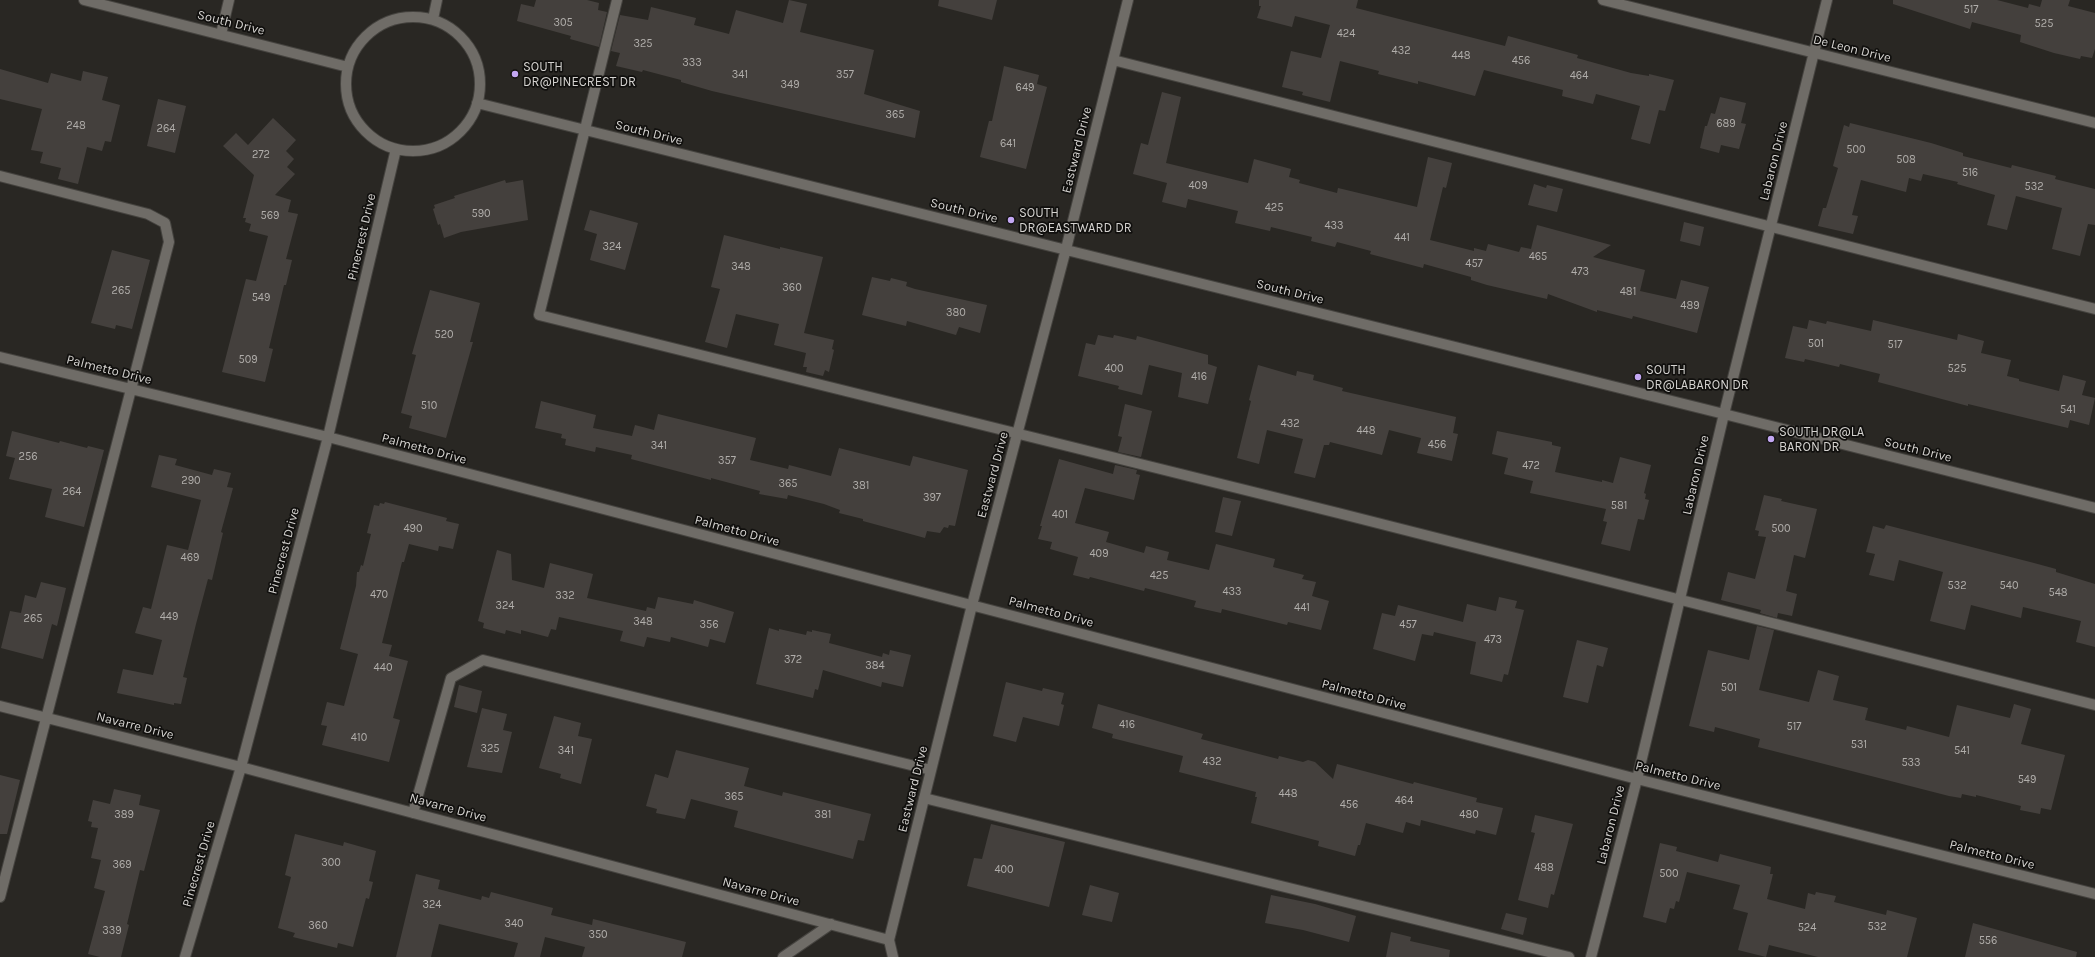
<!DOCTYPE html>
<style>
body{margin:0}
canvas{display:block;background:#292723}
</style>
<canvas width="2095" height="957"></canvas>
<script>
const c = document.querySelector('canvas').getContext('2d');
c.lineJoin = 'round';
function fill(path, color) {
  c.fillStyle = color;
  c.fill(path, 'evenodd');
}
function strokePath(path, color, width, dash) {
  c.strokeStyle = color;
  c.lineWidth = width;
  c.lineCap = dash ? 'butt' : 'round';
  c.setLineDash(dash || []);
  c.stroke(path);
}
function label(font, color, halo, rows, align = 'center') {
  c.font = font + ' Karla,sans-serif';
  c.lineWidth = 3.5;
  c.setLineDash([]);
  c.textBaseline = 'middle';
  c.strokeStyle = halo;
  c.fillStyle = color;
  for (const [text, x, y, turn = 0] of rows) {
    c.save();
    c.translate(x, y);
    c.rotate((+turn || 0) * Math.PI / 180);
    c.textAlign = isNaN(turn) ? turn : align;
    if (halo) c.strokeText(text, 0, 0);
    c.fillText(text, 0, 0);
    c.restore();
  }
}
fill(new Path2D(`
 M536,0H587L599,3L598,10L607,12L599,47L570,39L571,36L517,21L521,4L534,7Z
 M789,0L807,4L800,32L874,50L864,94L920,111L915,138L712,91L681,82V80L643,70L642,72L616,66L620,53L611,51L620,15L648,20L651,7L696,18L694,25L729,34L736,10L783,23Z
 M939,0H997L992,20L938,6Z
 M1259,0H1358L1356,8L1505,46L1508,36L1578,55L1577,58L1631,73L1649,76V74L1674,80L1665,111L1659,110L1650,144L1631,139L1640,106L1596,94L1593,104L1562,96L1563,90L1484,70L1475,96L1418,81V84L1378,74L1379,71L1340,61L1330,102L1302,95L1303,92L1282,87L1291,51L1321,58L1330,25L1295,16L1292,27L1257,18L1261,6H1259Z
 M1893,0H1997L2028,8L2029,4L2040,7L2042,0H2070L2068,6L2095,13V49L2092,58L2081,56L2080,59L2054,53L2020,42L2021,35L1972,22L1970,29L1893,4Z
 M1004,66L1039,75L1037,84L1047,87L1026,169L980,157L989,121H992Z
 M0,69L48,83L51,73L81,81L83,71L108,77L102,100L120,105L111,142L105,141L102,151L87,147L78,184L58,179L61,168L40,163L43,152L31,150L42,109L0,99Z
 M1162,92L1181,97L1166,163L1248,183L1254,159L1291,169L1289,177L1300,180L1299,183L1337,193L1338,188L1417,207L1428,157L1452,163L1446,188L1443,187L1430,240L1474,251V248L1486,251L1488,244L1519,252L1521,247L1531,249L1537,225L1611,245L1593,257L1645,270L1640,291L1676,299L1681,280L1709,287L1697,333L1633,316L1632,319L1597,310V312L1548,294L1547,299L1487,285L1471,280V277L1424,264L1423,268L1370,254L1371,251L1337,242L1335,247L1311,241L1312,237L1271,227L1270,231L1235,223L1238,211L1188,199L1186,208L1162,202L1167,183L1133,174L1141,143L1148,145Z
 M1720,97L1746,103L1741,123L1746,124L1739,149L1721,145L1719,153L1700,148L1705,126H1707L1711,113L1715,114Z
 M158,99L186,106L175,153L147,146Z
 M273,118L296,140L286,151L294,159L287,167L295,174L275,195L291,200L288,212L298,214L286,259L292,260L286,285H284L269,348L273,349L265,382L222,372L246,279L256,281L268,236L249,231L251,224L245,222L246,218H243L254,175L223,146L236,133L248,145Z
 M1850,123L1931,143L1963,153V156L2011,168L2012,165L2056,176L2055,179L2095,189V225L2088,224L2080,256L2052,249L2062,208L2016,196L2007,230L1987,225L1995,195L1957,184L1958,182L1923,174L1921,181L1909,178L1906,192L1861,180L1852,215L1858,216L1853,234L1818,226L1823,208H1826L1838,168L1833,166L1844,125L1849,127Z
 M505,180L506,183L523,180L528,220L461,232L444,238L440,224L438,225L433,209L435,208L434,205L455,198L454,196Z
 M1534,184L1546,188L1547,185L1563,189L1557,212L1528,205Z
 M590,210L638,223L625,270L590,260L597,234L584,230Z
 M1684,222L1704,227L1700,246L1680,241Z
 M724,235L780,249V247L823,257L804,333L834,340L832,349L834,350L829,372L825,370L823,376L806,372L807,367H803L806,353L774,345L779,324L736,314L727,348L705,342L720,289L711,287Z
 M112,250L150,260L132,329L116,325L115,329L91,323Z
 M872,277L890,281L891,278L907,282L906,286L915,289L987,305L980,333L959,327L956,335L907,321L906,326L862,315Z
 M430,290L480,303L470,342H473L446,438L409,428L412,416L401,413L416,355L412,354Z
 M1809,320L1826,324L1827,321L1871,331L1873,320L1957,340L1958,334L1984,341L1981,353L2011,360L2007,376L2019,379V381L2059,391L2063,375L2086,381L2082,395L2095,398L2089,425L2070,420L2068,428L1968,404V406L1878,382L1880,374L1840,364L1839,367L1805,359L1804,362L1785,358L1793,326L1807,329Z
 M1098,335L1113,338L1114,335L1136,340L1137,336L1208,355V364L1217,367L1208,404L1178,397L1182,373L1149,365L1142,395L1118,389L1119,386L1078,376L1086,343L1095,345Z
 M1258,365L1296,376L1297,371L1314,375L1313,380L1343,388L1342,391L1456,417L1453,433L1458,434L1452,461L1417,453L1421,438L1389,430L1382,455L1330,442L1329,445H1324L1315,478L1294,473L1303,439L1267,430L1259,464L1237,458L1251,401L1249,400Z
 M541,401L596,415L593,428L632,436L635,425L654,430L658,414L756,438L750,460L788,469L789,465L831,476L839,448L910,466L913,456L968,470L955,526L949,525L948,528L944,527L940,533L927,531L925,538L863,521V519L839,513L840,510L824,504L788,495L787,499L759,494L760,491L711,478V480L631,459L632,455L596,447L595,452L565,445L566,439L561,438L562,434L535,428Z
 M1125,404L1152,411L1141,457L1118,452L1122,437L1118,436Z
 M12,431L59,443L60,441L87,448L88,446L104,450L84,527L45,517L52,489L9,479L15,458L6,456Z
 M1497,431L1552,442V445L1561,447L1555,472L1602,482V480L1613,483L1620,457L1651,465L1644,493L1646,494L1645,499L1649,500L1644,520L1638,519L1630,551L1601,544L1607,522L1603,521L1606,509L1530,493L1533,481L1504,474L1508,458L1492,454Z
 M159,455L177,459L175,465L212,475L214,469L231,473L227,487L233,488L221,532L223,533L212,580L208,579L196,624L183,677L187,678L181,704L174,703V705L117,693L123,669L153,675L162,640L135,633L143,607L151,609L167,545L188,550L201,500L151,487Z
 M1059,459L1113,474L1115,465L1137,470L1136,474L1140,475L1134,500L1085,488L1075,523L1109,532L1106,542L1144,553L1146,546L1169,552L1167,560L1209,570L1216,544L1275,559L1273,567L1304,575L1302,579L1316,582L1312,596L1329,601L1321,630L1288,622L1287,625L1222,609L1221,613L1194,607L1196,601L1145,588L1144,591L1090,577L1089,579L1073,575L1078,557L1050,549L1052,542L1038,539L1042,526H1040Z
 M1764,495L1782,499L1781,501L1817,509L1805,558L1794,555L1786,591L1797,594L1792,616L1778,613L1777,618L1760,613L1761,610L1721,600L1728,572L1755,579L1766,537L1758,536L1759,531L1755,530Z
 M1223,497L1241,501L1232,536L1215,532Z
 M385,502L447,518L446,521L459,524L453,549L439,546L438,551L409,544L404,562H402L382,643L392,645L389,656L408,661L393,718L400,720L389,762L322,745L327,726L321,725L327,702L344,706L358,654L340,649L356,586L357,572H359L361,565L363,566L371,534L367,533L374,505L379,506L380,503L384,504Z
 M1886,525L2034,563L2056,569V572L2095,584V647L2076,642L2081,621L2023,607L2021,618L1971,605L1965,630L1930,621L1943,572L1899,560L1894,581L1869,575L1875,554L1866,552L1873,526L1884,529Z
 M497,550L511,554L512,580L544,588L550,563L593,574L587,598L646,611L647,607L655,609L658,597L693,604L694,600L734,612L725,643L710,639L708,647L671,637L670,642L647,637L644,647L620,641L623,631L559,617L556,630L551,629L548,637L521,630V634L506,630L505,634L483,628L484,623L478,621Z
 M41,582L66,588L57,626L52,624L43,659L1,648L10,611L21,613L25,595L36,598Z
 M1499,597L1517,601L1515,608L1524,610L1508,675L1504,674L1502,682L1470,674L1476,642L1434,632L1433,636L1422,634L1415,661L1373,649L1382,613L1395,616L1398,605L1463,622L1467,604L1496,611Z
 M1757,626L1774,630L1759,690L1809,702L1818,670L1839,676L1833,700L1868,708L1865,720L1906,730L1907,726L1949,737L1957,705L2010,718L2014,704L2031,709L2021,744L2065,755L2051,810L2041,808L2040,814L2020,810L2021,806L1976,795V797L1962,794L1961,798L1949,796L1758,747L1760,739L1715,727L1714,732L1689,726L1708,650L1749,660Z
 M769,628L779,631V629L806,635L807,631L812,632V630L831,634L829,643L882,657L883,653L889,655L890,650L911,655L903,687L882,682L881,687L823,670L818,690L815,689L813,698L756,684Z
 M1577,640L1608,648L1603,667L1597,665L1588,703L1563,697Z
 M1006,682L1042,691L1043,688L1064,693L1061,704L1064,705L1059,726L1023,717L1016,742L993,736Z
 M459,685L482,691L477,713L454,707Z
 M1098,704L1203,734L1201,739L1278,759L1279,756L1303,762L1308,760L1315,762L1333,779L1337,764L1413,784L1414,782L1477,798L1476,802L1503,808L1496,835L1476,830L1475,834L1421,820L1420,826L1406,822L1403,833L1366,823L1360,845H1358L1355,856L1318,846L1319,841L1251,823L1257,797H1255L1256,792L1179,772L1183,756L1112,738L1113,734L1092,728Z
 M482,708L507,714L503,730L512,732L502,773L467,767Z
 M554,716L581,723L578,736L592,739L581,784L560,778L561,774L539,768Z
 M676,750L749,768L744,786L782,796L783,792L871,814L864,841L858,840L853,859L734,827L738,811L691,799L685,819L656,813L657,809L646,806L655,774L668,778Z
 M0,775L20,780L7,834H0Z
 M114,789L141,795L139,805L160,810L144,871L140,870L127,924L129,925L121,957H100L88,954L105,891L94,888L101,860L91,858L98,828L91,827L92,822L88,821L93,800L110,804Z
 M1535,815L1573,824L1554,895L1551,894L1548,908L1518,900L1535,833L1531,832Z
 M991,824L1065,842L1049,907L967,886L974,858L982,859Z
 M295,834L343,846L344,842L376,851L369,881L373,882L369,899L366,898L353,947L338,943L337,948L293,937L295,933L278,928L291,877L285,875Z
 M1660,843L1677,847L1676,851L1718,862L1720,854L1771,867L1770,874H1773L1767,899L1805,909L1808,893L1815,895L1816,892L1836,896L1834,902L1886,915L1887,910L1917,918L1907,957H1818L1769,945L1766,957L1738,950L1748,913L1733,909L1740,885L1687,872L1679,902L1676,901L1674,909L1670,908L1666,923L1643,917Z
 M416,874L440,880L438,889L481,900L482,896L489,898L491,892L553,908L551,915L592,925L593,919L686,942L682,957H582L585,947L545,937L540,957H514L518,943L439,924L431,957H396Z
 M1090,885L1119,893L1112,922L1082,915Z
 M1271,895L1315,904L1356,916L1349,942L1303,930L1265,923Z
 M1506,913L1527,918L1523,935L1501,929Z
 M1973,923L2077,952L2076,957H1965Z
 M1391,932L1411,937L1410,941L1450,950L1449,957H1386Z`), '#44403d');
const minor = new Path2D(`
 M84,0L348,67
 M617,0L539,315L1338,513L2095,705
 M1603,0L2095,123
 M346 84a67 67 0 1 1 134 0a67 67 0 1 1-134 0Z
 M433,19L437,0
 M221,34L229,0
 M1113,60L2095,309
 M477,103L1724,414L2095,508
 M0,176L148,214L165,223L169,242L0,897
 M0,357L328,437L1637,779L2095,894
 M0,706L241,767L889,940
 M924,798L1569,957
 M413,813L451,678L483,660L931,770
 M185,957L241,767L328,437L396,149
 M783,957L831,924
 M893,957L889,940L972,605L1066,249L1128,0
 M1591,957L1637,779L1724,414L1827,0`);
strokePath(minor, '#45433f', 12);
strokePath(minor, '#6f6c67', 10);
for (const [x, y, r, color] of [
 [515,74,4,"#c3a7f2"],
 [1011,220,4,"#c3a7f2"],
 [1638,377,4,"#c3a7f2"],
 [1771,439,4,"#c3a7f2"]
]) {
  const dot = new Path2D();
  dot.arc(x, y, r, 0, 2 * Math.PI);
  c.fillStyle = color;
  c.fill(dot);
  strokePath(dot, '#11100e', 1.5);
}
label('11px', '#b1aeab', null, [
 ["517",1971,10],
 ["305",563,23],
 ["525",2044,24],
 ["424",1346,34],
 ["325",643,44],
 ["432",1401,51],
 ["448",1461,56],
 ["456",1521,61],
 ["333",692,63],
 ["341",740,75],
 ["357",845,75],
 ["464",1579,76],
 ["349",790,85],
 ["649",1025,88],
 ["365",895,115],
 ["689",1726,124],
 ["248",76,126],
 ["264",166,129],
 ["641",1008,144],
 ["500",1856,150],
 ["272",261,155],
 ["508",1906,160],
 ["516",1970,173],
 ["409",1198,186],
 ["532",2034,187],
 ["425",1274,208],
 ["590",481,214],
 ["569",270,216],
 ["433",1334,226],
 ["441",1402,238],
 ["324",612,247],
 ["465",1538,257],
 ["457",1474,264],
 ["348",741,267],
 ["473",1580,272],
 ["360",792,288],
 ["265",121,291],
 ["481",1628,292],
 ["549",261,298],
 ["489",1690,306],
 ["380",956,313],
 ["520",444,335],
 ["501",1816,344],
 ["517",1895,345],
 ["509",248,360],
 ["400",1114,369],
 ["525",1957,369],
 ["416",1199,377],
 ["510",429,406],
 ["541",2068,410],
 ["432",1290,424],
 ["448",1366,431],
 ["456",1437,445],
 ["341",659,446],
 ["256",28,457],
 ["357",727,461],
 ["472",1531,466],
 ["290",191,481],
 ["365",788,484],
 ["381",861,486],
 ["264",72,492],
 ["397",932,498],
 ["581",1619,506],
 ["401",1060,515],
 ["490",413,529],
 ["500",1781,529],
 ["409",1099,554],
 ["469",190,558],
 ["425",1159,576],
 ["532",1957,586],
 ["540",2009,586],
 ["433",1232,592],
 ["548",2058,593],
 ["470",379,595],
 ["332",565,596],
 ["324",505,606],
 ["441",1302,608],
 ["449",169,617],
 ["265",33,619],
 ["348",643,622],
 ["356",709,625],
 ["457",1408,625],
 ["473",1493,640],
 ["372",793,660],
 ["384",875,666],
 ["440",383,668],
 ["501",1729,688],
 ["416",1127,725],
 ["517",1794,727],
 ["410",359,738],
 ["531",1859,745],
 ["325",490,749],
 ["341",566,751],
 ["541",1962,751],
 ["432",1212,762],
 ["533",1911,763],
 ["549",2027,780],
 ["448",1288,794],
 ["365",734,797],
 ["464",1404,801],
 ["456",1349,805],
 ["389",124,815],
 ["381",823,815],
 ["480",1469,815],
 ["300",331,863],
 ["369",122,865],
 ["488",1544,868],
 ["400",1004,870],
 ["500",1669,874],
 ["324",432,905],
 ["340",514,924],
 ["360",318,926],
 ["532",1877,927],
 ["524",1807,928],
 ["339",112,931],
 ["350",598,935],
 ["556",1988,941]
]);
label('13px', '#d5d3d0', '#11100e', [
 ["South Drive",231,23,14],
 ["De Leon Drive",1852,49,14],
 ["South Drive",649,133,14],
 ["Eastward Drive",1077,150,-76],
 ["Labaron Drive",1774,161,-76],
 ["South Drive",964,211,14],
 ["Pinecrest Drive",362,237,-77],
 ["South Drive",1290,292,14],
 ["Palmetto Drive",109,370,14],
 ["Palmetto Drive",424,449,15],
 ["South Drive",1918,450,14],
 ["Eastward Drive",993,475,-75],
 ["Labaron Drive",1696,475,-77],
 ["Palmetto Drive",737,531,15],
 ["Pinecrest Drive",284,551,-75],
 ["Palmetto Drive",1051,612,15],
 ["Palmetto Drive",1364,695,15],
 ["Navarre Drive",135,726,14],
 ["Palmetto Drive",1678,776,14],
 ["Eastward Drive",913,789,-76],
 ["Navarre Drive",448,808,15],
 ["Labaron Drive",1611,825,-76],
 ["Palmetto Drive",1992,855,14],
 ["Pinecrest Drive",199,864,-74],
 ["Navarre Drive",761,892,15]
]);
label('13px', '#d5d3d0', '#11100e', [
 ["SOUTH",523,67],
 ["DR@PINECREST DR",523,82],
 ["SOUTH",1019,213],
 ["DR@EASTWARD DR",1019,228],
 ["SOUTH",1646,370],
 ["DR@LABARON DR",1646,385],
 ["SOUTH DR@LA",1779,432],
 ["BARON DR",1779,447]
], 'left');
</script>
